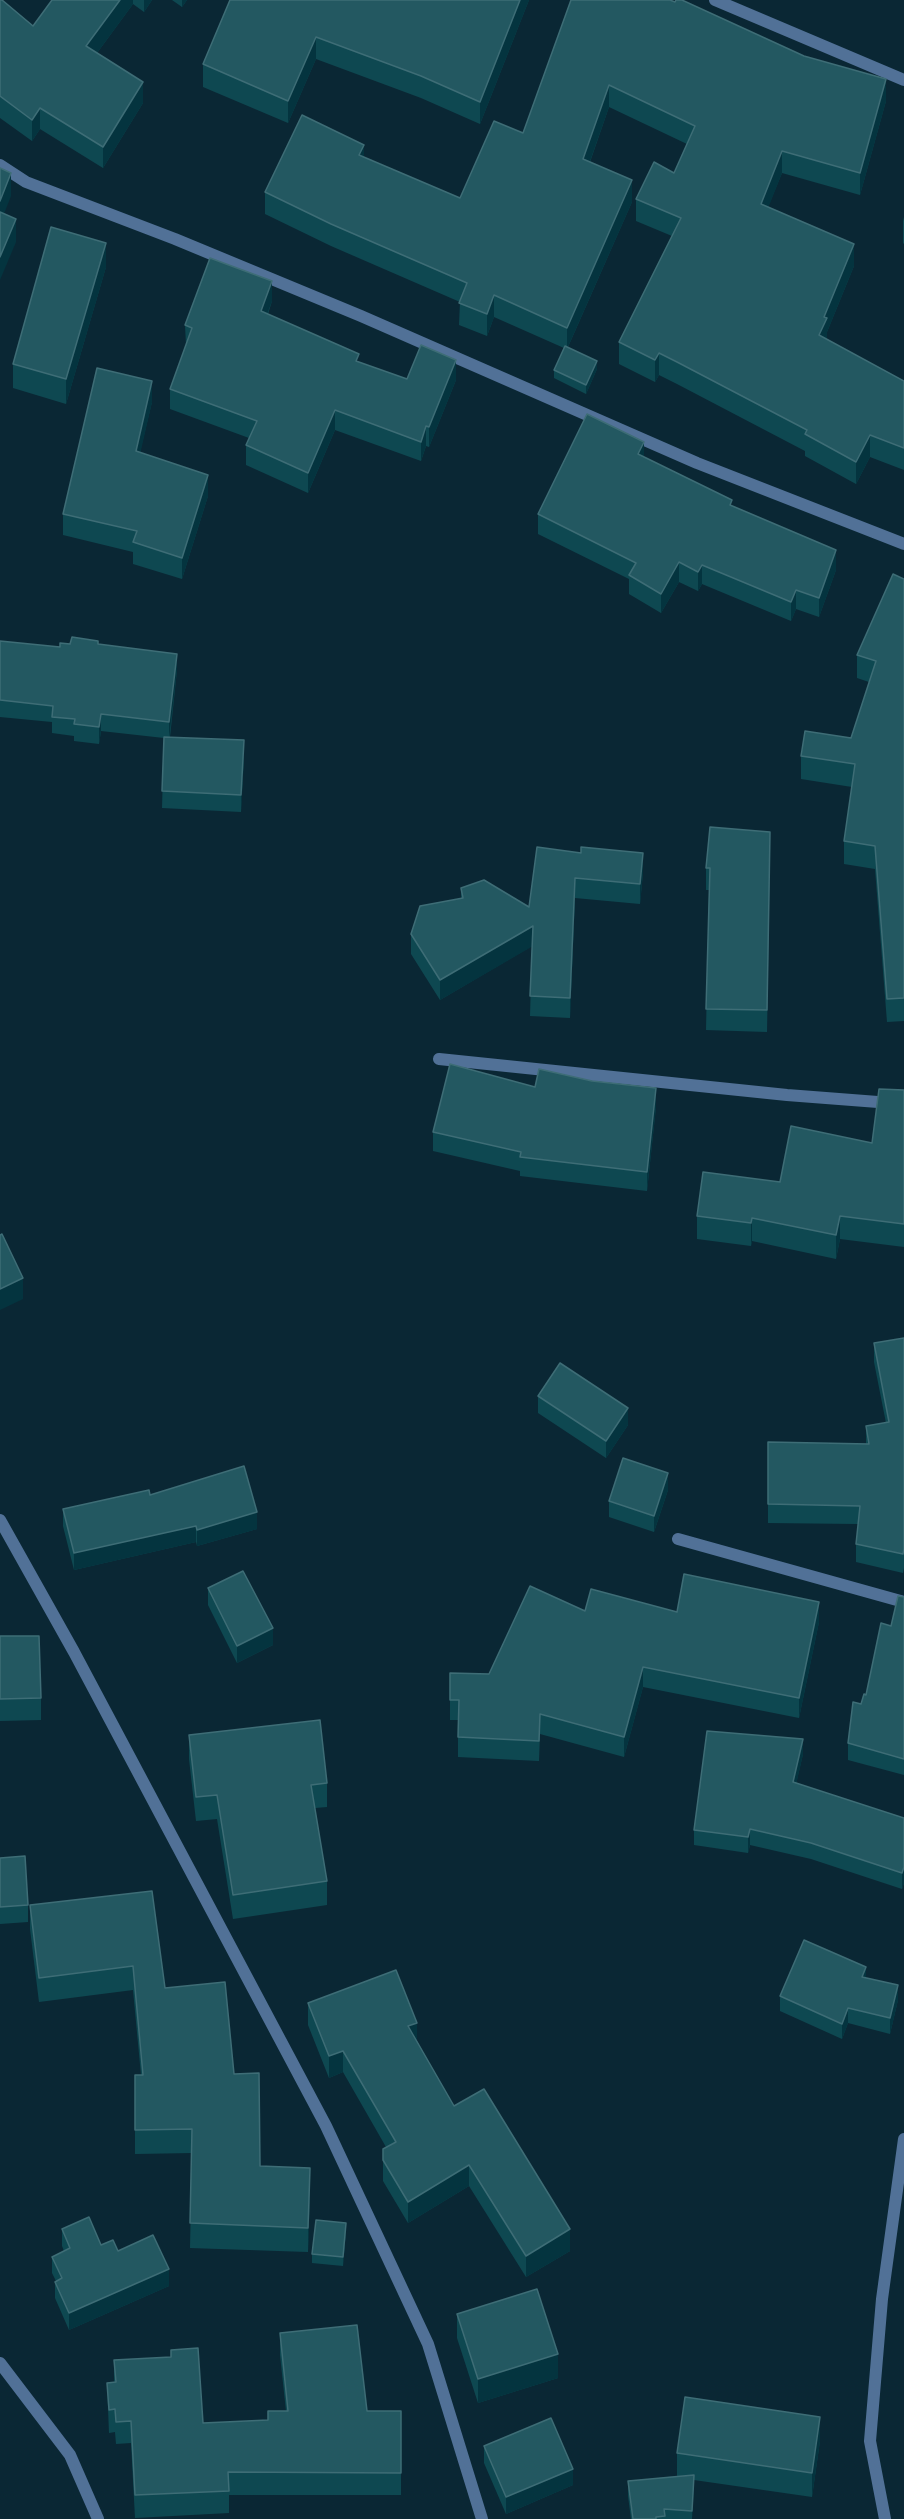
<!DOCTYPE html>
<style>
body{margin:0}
canvas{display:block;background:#0a2734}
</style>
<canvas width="904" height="2519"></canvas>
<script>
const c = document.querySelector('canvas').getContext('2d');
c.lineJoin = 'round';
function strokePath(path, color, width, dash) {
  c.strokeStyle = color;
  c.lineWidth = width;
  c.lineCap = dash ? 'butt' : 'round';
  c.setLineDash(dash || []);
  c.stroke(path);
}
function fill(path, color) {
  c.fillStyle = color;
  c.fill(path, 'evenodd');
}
strokePath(new Path2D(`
 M715,0L904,80
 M0,165L26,182L175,239L361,316L697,463L904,544
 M439,1059L787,1095L904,1104
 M0,1520L74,1652L326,2126L428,2344L482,2519
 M678,1539L904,1602
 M0,2363L70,2455L98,2519
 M885,2519L870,2441L882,2299L904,2139`), '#517197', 12);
fill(new Path2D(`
 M0,0L33,26L52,0H152L144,12L133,4L97,53L143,103L103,168L40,129L32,141L0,118Z
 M172,0H187L182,7Z
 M230,0H529L480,124L421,98L316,59L288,123L203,87V64Z
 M571,0L886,101L860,195L782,173L768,207L854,266L827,332V340L904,381V470L870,457L856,484L805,456V451L677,384L659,375L655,382L619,364V342L672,236L636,221V199L674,173L687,144L609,107L590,162L632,202L568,347L597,369L586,394L554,378V370L564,348L494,317L487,336L459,325L460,302L331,246L265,214V192L364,157L460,198L523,133Z
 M904,217V244L903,243V221Z
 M106,267L66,404L13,388V364Z
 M272,301L268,314L359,362L407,379L456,380L429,447L426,446L421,461L335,430L308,493L246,465V445L249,438L170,409V389L186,345L185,325Z
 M152,402L140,452L208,496L182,579L133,564V552L63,535V514Z
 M644,457L732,506L836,570L819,617L796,609L791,621L702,584L698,591L679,582L661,613L629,594V579L538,534V514Z
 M904,579V1021L887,1022L875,869L844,864V841L852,787L801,779V756L851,738L869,682L857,678V655Z
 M0,641L60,647L70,644H98L177,670L170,737L244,757L241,812L162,808L164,738L101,731L99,744L74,741V736L52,733V722L0,717Z
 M537,847L643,873L640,904L575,898L570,1018L530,1016L532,946L440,1000L411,954V934L461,898V888L529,907Z
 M770,853L767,1032L706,1030L709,890H706V868Z
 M535,1087L656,1107L647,1191L520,1176V1171L433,1151V1132Z
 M904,1090V1247L840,1239L836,1259L752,1241L751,1246L697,1239V1216L872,1143Z
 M904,1338V1568L903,1573L856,1562V1544L858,1524L768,1523V1504L866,1444V1426L886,1423L874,1362V1343Z
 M538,1396L628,1425L606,1458L538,1413Z
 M668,1490L654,1532L609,1517V1501Z
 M150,1495L257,1529L197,1546L196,1542L74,1570L63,1526V1509Z
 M208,1588L273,1645L237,1663L208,1605Z
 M904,1597V1775L848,1760V1743L861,1704L866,1695L891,1626Z
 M585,1611L677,1612L819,1622L799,1718L643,1687L624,1757L540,1734L539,1761L458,1757V1720H450V1700Z
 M0,1636L41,1698V1720L0,1721Z
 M189,1735L327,1783V1807L315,1808L327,1881V1905L233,1919L217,1819L196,1821L189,1759Z
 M803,1754L796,1784L904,1818V1883L902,1889L811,1859L750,1845L748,1853L694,1845V1830Z
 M0,1858L28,1905V1922L0,1924Z
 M152,1891L165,1988L234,2074L260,2166L310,2192L308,2252L190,2248L192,2153L135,2154V2075H141L133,1990L39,2002L30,1929V1905Z
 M866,1978L898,2000L890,2034L848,2023L842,2039L780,2011V1996Z
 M308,2003L417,2041L454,2106L570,2251L526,2277L469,2186L408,2223L383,2181V2149L386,2147L343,2072L329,2078L308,2025Z
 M62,2229L101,2245L118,2251L169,2286L69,2330L55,2298V2282L56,2281L52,2273V2257L64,2251L62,2246Z
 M346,2231L343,2266L312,2263V2254Z
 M457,2314L558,2378L478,2403L457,2338Z
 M280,2333L367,2411H401V2495H229V2513L135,2518L131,2443L116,2444L115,2432L109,2433L107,2383L114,2382V2360L171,2357V2350L203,2423L268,2420L286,2411L280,2355Z
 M820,2441L812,2497L694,2480L692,2519H631L628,2496V2481L677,2476V2453Z
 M484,2446L573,2485L506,2514L484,2463Z`), '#0e4851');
fill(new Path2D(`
 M120,0H133V4L86,68V46Z
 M144,0H152L144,12Z
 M182,0H187L182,7Z
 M520,0H529L480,124V102Z
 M316,37V59L288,123V101Z
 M886,79V101L860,195V173Z
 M143,82V103L103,168V147Z
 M609,85V107L583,181V159Z
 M40,108V129L32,141V120Z
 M364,145V167L359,155Z
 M782,151V173L761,226V204Z
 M11,173V196L0,224V201Z
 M632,180V202L567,349V328Z
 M16,219V242L0,280V257Z
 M106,243V267L66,404V379Z
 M854,244V266L827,332V340L819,335L824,317Z
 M272,281V301L261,330V311Z
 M494,295V317L487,336V314Z
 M659,353V375L655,382V360Z
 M456,360V380L429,447V427Z
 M597,361V369L586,394V385Z
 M152,381V402L136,472V451Z
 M335,410V430L308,493V473Z
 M426,426V446L421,461V442Z
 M870,435V457L856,484V462Z
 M644,442V462L638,454Z
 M208,475V496L182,579V558Z
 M836,550V570L819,617V598Z
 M679,562V582L661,613V594Z
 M702,565V584L698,591V572Z
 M796,590V609L791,621V602Z
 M177,654V670L169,739V722Z
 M101,714V731L99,744V727Z
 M244,740V757L241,812V795Z
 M643,853V873L640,904V884Z
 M575,878V898L570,1018V998Z
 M533,926V946L440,1000V980Z
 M656,1088V1107L647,1191V1172Z
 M840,1216V1239L836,1259V1235Z
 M752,1218V1241L751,1246V1223Z
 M23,1278V1299L0,1310V1289Z
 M628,1408V1425L606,1458V1441Z
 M668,1473V1490L654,1532V1516Z
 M257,1512V1529L197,1546V1530Z
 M196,1526V1542L74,1570V1553Z
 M819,1602V1622L799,1718V1698Z
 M273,1628V1645L237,1663V1646Z
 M643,1667V1687L624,1757V1737Z
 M803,1739V1754L793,1798V1782Z
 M750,1829V1845L748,1853V1837Z
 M904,1867V1883L902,1889V1873Z
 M866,1967V1983L862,1977Z
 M898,1985V2000L890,2034V2018Z
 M848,2008V2023L842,2039V2024Z
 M417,2023V2044L408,2026Z
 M343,2051V2072L329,2078V2056Z
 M469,2165V2186L408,2223V2202Z
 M310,2168V2192L308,2252V2228Z
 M346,2223V2231L343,2266V2257Z
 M570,2229V2251L526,2277V2256Z
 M169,2269V2286L69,2330V2313Z
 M558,2354V2378L478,2403V2379Z
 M820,2417V2441L812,2497V2473Z
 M573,2469V2485L506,2514V2497Z
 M694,2475V2489L692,2519V2511Z`), '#04343f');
const building = new Path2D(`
 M0,0H2L33,26L52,0H120L86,46L143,82L103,147L40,108L32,120L0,96Z
 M230,0H520L480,102L421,76L316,37L288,101L203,64Z
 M571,0H670L675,2L676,0H682L804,56L886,79L860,173L782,151L761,204L854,244L824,317L827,318L819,335L904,381V448L870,435L856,462L805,434L807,430L677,362L659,353L655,360L619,342L681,218L636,199L654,162L674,173L695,126L609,85L583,159L632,180L567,328L494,295L487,314L459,303L467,283L331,224L265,192L302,115L364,145L359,155L460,198L494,121L523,133Z
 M0,168L11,173L0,201Z
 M0,212L16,219L0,257Z
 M51,227L106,243L66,379L13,364Z
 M210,258L272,281L261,311L359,354L356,361L407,379L421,345L456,360L429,427L426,426L421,442L335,410L308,473L246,445L257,421L170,389L192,328L185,325Z
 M565,346L597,361L586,385L554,370Z
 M97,368L152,381L136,451L208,475L182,558L133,542L137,531L63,514Z
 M587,414L644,442L638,454L732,500L730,505L836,550L819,598L796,590L791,602L702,565L698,572L679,562L661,594L629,575L636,563L538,514Z
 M893,574L904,579V998L887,999L875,846L844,841L855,764L801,756L805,731L851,738L876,661L857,655Z
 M72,637L98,641V644L177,654L169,722L101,714L99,727L74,724L75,719L52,717L53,706L0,700V641L60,647V643L70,644Z
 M164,737L244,740L241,795L162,791Z
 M710,827L770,832L767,1010L706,1009L710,868H706Z
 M537,847L581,853V847L643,853L640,884L575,878L570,998L530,996L533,926L440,980L411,934L420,906L463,898L461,888L484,880L529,907Z
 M450,1064L535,1087L539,1069L592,1081L656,1088L647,1172L520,1157L521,1152L433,1132Z
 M879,1089L904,1090V1224L840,1216L836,1235L752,1218L751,1223L697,1216L703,1172L780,1182L791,1126L872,1143Z
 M2,1234L23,1278L0,1289V1235Z
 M904,1338V1549L903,1554L856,1544L860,1506L768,1504V1442L869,1444L866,1426L889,1422L874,1343Z
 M560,1363L628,1408L606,1441L538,1396Z
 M623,1458L668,1473L654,1516L609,1501Z
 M244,1466L257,1512L197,1530L196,1526L74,1553L63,1509L149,1490L150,1495Z
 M243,1571L273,1628L237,1646L208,1588Z
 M684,1574L819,1602L799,1698L643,1667L624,1737L540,1714L539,1741L458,1737L459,1700H450V1673L489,1674L530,1586L585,1611L591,1589L677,1612Z
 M898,1596L904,1597V1759L848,1743L853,1702L861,1704L864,1694L866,1695L881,1623L891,1626Z
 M0,1636H39L41,1698L0,1699Z
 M320,1720L327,1783L311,1785L327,1881L233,1895L217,1795L196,1797L189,1735Z
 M707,1731L803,1739L793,1782L904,1818V1867L902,1873L811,1843L750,1829L748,1837L694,1830Z
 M25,1856L28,1905L0,1907V1858Z
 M152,1891L165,1988L225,1982L234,2074L259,2073L260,2166L310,2168L308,2228L190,2223L192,2129L135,2130V2075H143L133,1966L39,1978L30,1905Z
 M804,1940L866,1967L862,1977L898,1985L890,2018L848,2008L842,2024L780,1996Z
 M396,1970L417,2023L408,2026L454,2106L484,2089L570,2229L526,2256L469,2165L408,2202L383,2160V2149L396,2142L343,2051L329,2056L308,2003Z
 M89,2217L101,2245L113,2240L118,2251L153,2235L169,2269L69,2313L55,2282L62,2278L52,2257L70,2248L62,2229Z
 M316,2220L346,2223L343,2257L312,2254Z
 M537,2289L558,2354L478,2379L457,2314Z
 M357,2325L367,2411H401V2473L228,2472L229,2491L135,2495L131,2421L116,2422L115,2409L109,2410L107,2383L116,2382L114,2360L171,2357V2350L198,2348L203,2423L268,2420V2411H288L280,2333Z
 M685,2397L820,2417L812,2473L677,2453Z
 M551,2418L573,2469L506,2497L484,2446Z
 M694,2475L692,2511L664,2509L665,2516L656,2517V2519H633L628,2481Z`);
fill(building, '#235861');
strokePath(building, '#3e6d76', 1.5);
</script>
